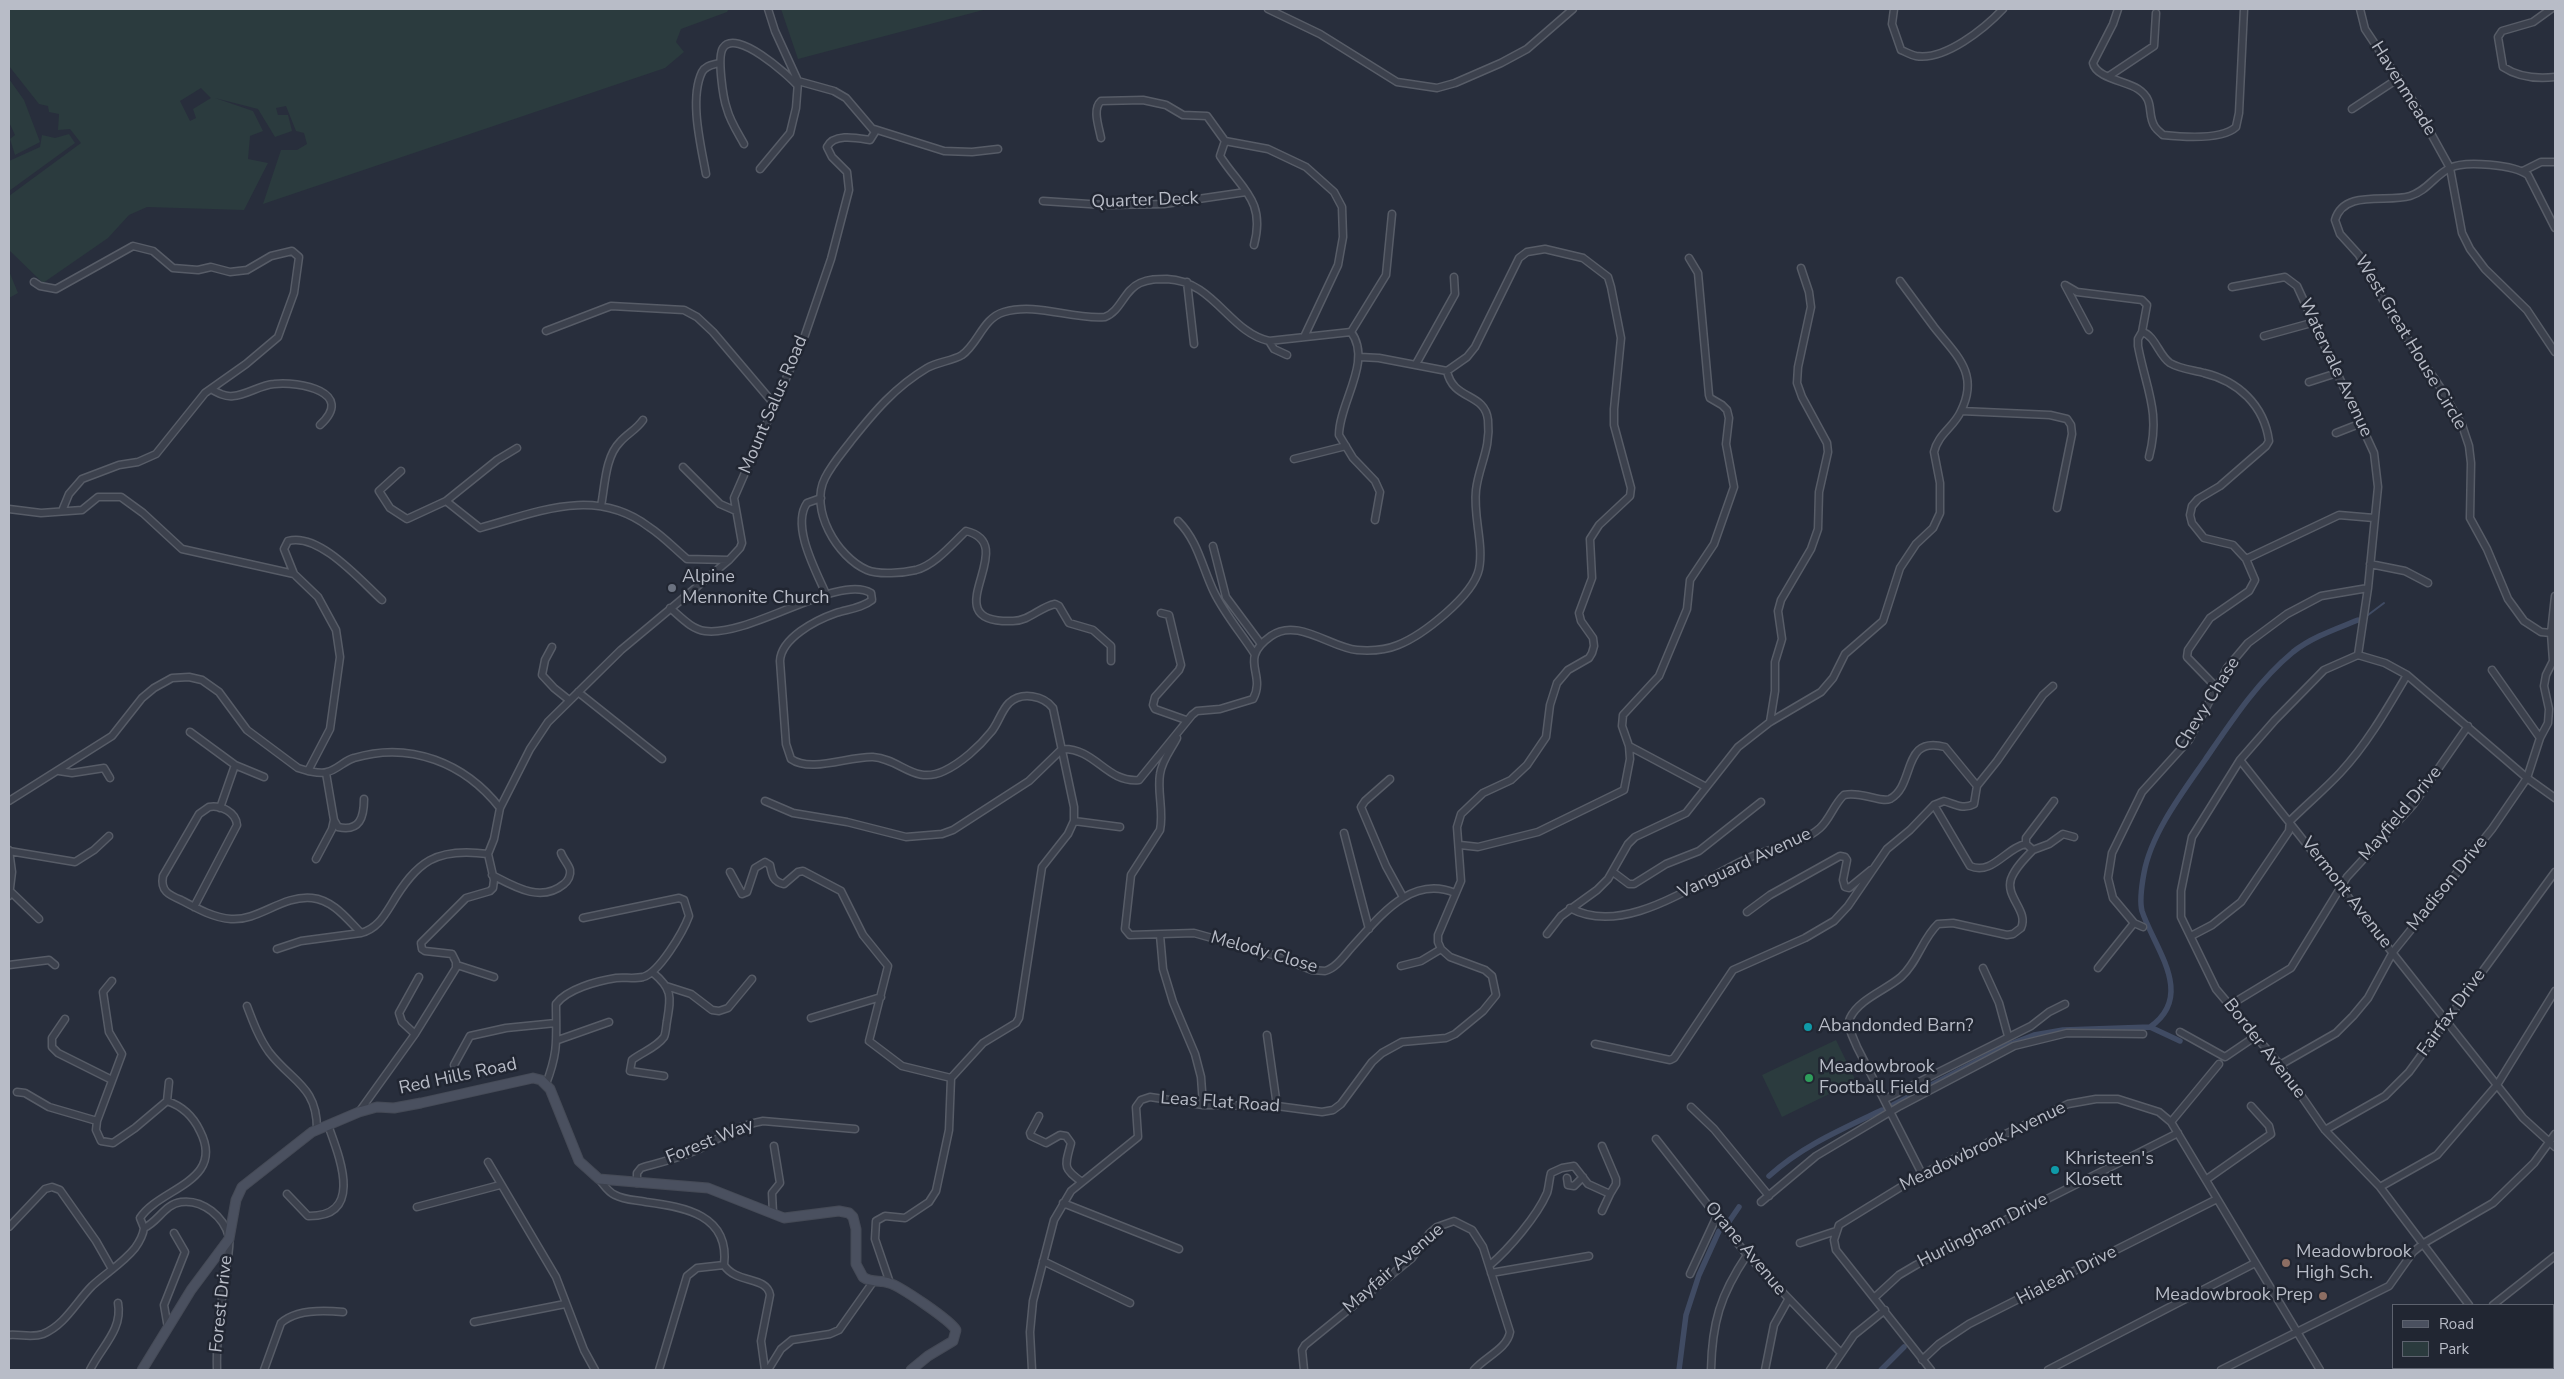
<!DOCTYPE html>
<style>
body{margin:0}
#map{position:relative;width:2564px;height:1379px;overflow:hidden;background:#282e3c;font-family:"Nunito Sans",sans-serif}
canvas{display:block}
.frame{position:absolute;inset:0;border:10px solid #b8bcc7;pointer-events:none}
.legend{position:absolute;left:2392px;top:1304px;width:162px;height:65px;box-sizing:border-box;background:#212632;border:1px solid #5d626e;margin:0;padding:6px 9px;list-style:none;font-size:15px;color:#b8bcc7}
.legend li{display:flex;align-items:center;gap:10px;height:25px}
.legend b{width:25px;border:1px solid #5d626e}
</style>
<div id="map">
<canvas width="2564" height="1379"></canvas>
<div class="frame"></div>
<ul class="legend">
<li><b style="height:6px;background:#4a505f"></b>Road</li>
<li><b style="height:14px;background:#2b3b3e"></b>Park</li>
</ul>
</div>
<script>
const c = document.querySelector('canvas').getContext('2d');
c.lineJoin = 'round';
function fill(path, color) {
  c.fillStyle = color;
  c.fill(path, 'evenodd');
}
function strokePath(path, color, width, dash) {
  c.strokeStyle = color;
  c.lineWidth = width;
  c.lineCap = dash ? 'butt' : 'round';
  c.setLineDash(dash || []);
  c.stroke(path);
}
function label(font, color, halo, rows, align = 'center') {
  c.font = font + ' "Nunito Sans",sans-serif';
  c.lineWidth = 5;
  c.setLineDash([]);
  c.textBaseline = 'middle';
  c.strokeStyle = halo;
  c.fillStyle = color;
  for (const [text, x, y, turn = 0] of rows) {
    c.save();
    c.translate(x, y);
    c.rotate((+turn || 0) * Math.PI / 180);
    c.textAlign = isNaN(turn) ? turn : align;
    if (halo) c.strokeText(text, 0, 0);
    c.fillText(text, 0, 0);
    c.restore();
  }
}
fill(new Path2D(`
 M9,9H729L727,12L681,29L676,42L684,52L665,68L263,204L281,150H297L307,144L304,133L296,131L286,106L276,108L278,115H288L292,131L275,137L258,109L215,98L253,111L263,131L250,136L248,159L268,163L244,210L147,207L129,215L108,238L43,283L9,250V196L81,143L70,129L58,130L59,114L49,112L48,106L39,104L9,66ZM201,88L211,98L193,109L196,118L190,121L180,101Z
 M781,9H987L798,59Z
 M9,79L24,100L40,142L15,155L10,139L15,135L9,122Z
 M69,134L75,143L9,191V161L40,147L42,135L55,138Z
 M9,271L18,293L9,298Z
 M1836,1040L1856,1081L1782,1117L1762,1075Z`), '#2b3b3e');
strokePath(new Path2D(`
 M2368,615L2384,603`), '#404b63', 2);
strokePath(new Path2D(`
 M2150,1027C2196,995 2154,948 2142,911C2139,900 2142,884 2144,873C2151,834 2182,793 2205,760C2231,722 2257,682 2293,652C2312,637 2336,629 2358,620
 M1893,1105L2008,1045L2034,1035L2063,1030L2150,1027L2180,1041
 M1769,1176C1802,1146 1842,1129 1882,1110
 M1728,1223L1739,1207
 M1679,1370L1686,1315L1699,1275L1719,1231
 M1881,1370L1904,1347`), '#404b63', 5.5);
const street = new Path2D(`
 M1268,9L1320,34L1397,82L1437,88L1455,83L1501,63L1527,49L1573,9
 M1894,9L1892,24L1901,50C1906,52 1911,55 1916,56C1945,61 1985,28 2003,9
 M2118,9L2113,24L2093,63C2096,78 2126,81 2138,89C2156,101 2146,114 2155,127C2157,130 2161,133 2163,135C2182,137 2222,140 2236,127L2239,113L2244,9
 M2360,9L2365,29L2413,101L2450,168L2462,233L2470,249L2485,269L2527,310L2555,352
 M2551,9L2533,22L2502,31L2498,37L2503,67C2518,77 2537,79 2555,77
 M2109,76L2154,46L2156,13
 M2352,109L2399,78
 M874,129L944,151L972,152L998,149
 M1101,138C1099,127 1092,109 1101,101L1143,100L1166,105L1183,115L1207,116L1225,141
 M744,144C738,133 730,121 727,109C723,98 717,57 723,48C736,28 788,75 797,85
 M760,169L790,133L796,108L798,82
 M2523,171L2541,162H2555
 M706,174C701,146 689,99 702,72C706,65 713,65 719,63
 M1043,201L1104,205L1164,204L1246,192
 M1254,245C1266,200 1241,189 1220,156L1225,141L1268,149L1306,167L1334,192L1342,207L1343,237L1338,265L1304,337
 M34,282L40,286L56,289L133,246L153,251L173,268L198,270L211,267L230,272L247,270L271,256L292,251L299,257L294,293L278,337L246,364L205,393L156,454L138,462L119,465L82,479L69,494L62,511
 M1187,282L1194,344
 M2232,287L2285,277L2297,286L2374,453L2378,487L2368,588L2358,655
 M2089,330L2065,285L2077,292L2142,300L2147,305L2142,332C2155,335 2159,356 2170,363C2180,369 2193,370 2204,373C2238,381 2264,405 2269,441L2266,446L2220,486L2198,499L2192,506L2190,515L2192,523L2204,538L2233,545L2246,559L2255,580L2249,591L2210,618L2188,650L2187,657L2216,687
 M546,331L611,306L684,310L697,317L713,332L774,404
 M1351,332L1386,275L1392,214
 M2142,332L2138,339V346C2146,389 2161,412 2149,457
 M2264,336L2315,322
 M1269,341L1274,349L1287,355
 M1416,364L1455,294L1454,277
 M2309,382L2337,373
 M211,389C218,393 225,397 233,396C247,395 260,385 274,384C299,381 356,392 320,425
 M1961,411L2050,415L2067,419L2071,425L2072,434L2057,508
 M2336,433L2359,424
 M1294,459L1346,446
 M683,467L720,504L736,511
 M401,471L379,491L390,508L407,519L446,501L497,460L517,448
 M821,498L807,503C791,526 816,571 826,594
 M446,501L480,528C538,512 595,486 649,527C663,536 675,549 687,559L729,560
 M601,506C605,486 605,457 620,442C628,433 636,430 643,420
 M9,509L41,513L82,510L98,497H121L143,513L182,549L294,574L318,597L336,630L340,657L330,729L308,771C314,772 322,774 327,772C337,770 345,760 354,758C410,741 465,763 500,808
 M1178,521C1198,541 1202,567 1214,592C1224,613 1241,633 1254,653
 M1213,546L1226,597L1261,644
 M2246,559L2339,515L2374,518
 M2370,564L2405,571L2428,583
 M294,574L284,549L288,541C319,532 361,581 382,600
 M670,608C681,617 691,629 705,631C751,637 839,573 871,593L872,600C862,608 849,609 836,613C816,620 781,638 780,661L786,744L791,759C811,773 849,756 873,757C901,759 914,785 944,771C961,763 979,747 991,732C998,724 1001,711 1009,703C1022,691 1044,696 1053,708L1074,807V821L1068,834L1042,867L1019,1018L1016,1023L983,1043L951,1078L949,1130L936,1191L929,1202L905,1218L885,1216L876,1221L875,1239L890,1283
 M1161,613L1169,615L1181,665L1179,670L1155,697L1153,705L1155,709L1186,720
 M2551,633L2541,632L2524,621L2508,599L2487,549L2470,518L2471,463L2469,446L2462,425L2440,387L2389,311L2359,255L2340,234L2335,220C2344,189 2387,203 2410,196C2427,191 2435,175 2450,168C2465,160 2515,165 2528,175L2555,228
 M552,647L545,660L542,675L554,688L569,700
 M2358,655L2324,670L2275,720L2240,760L2192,837L2181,891V917L2216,989L2280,1065L2325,1130L2380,1187L2469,1305
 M2358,655L2385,663L2407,675L2527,778L2555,798
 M1111,661V646L1093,630L1069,623L1059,606L1055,604C1040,607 1029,621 1013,621C929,624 1024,545 966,531C952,544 935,565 916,570C903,573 879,575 867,570C837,557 809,509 825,478C832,464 842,453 851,441C874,412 895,387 927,368C937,362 952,361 962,355C978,344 983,318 1004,312C1037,302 1072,320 1105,317C1121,311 1124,290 1140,283C1149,279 1157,279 1167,279C1214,281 1229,332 1269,341L1351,332C1373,361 1339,403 1339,435L1353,458L1375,481L1380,492L1375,520
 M2492,670L2540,738
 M578,692L662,759
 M1770,722L1775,691V662L1782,639L1778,611L1781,600L1811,549L1818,529L1819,492L1828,452L1827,443L1802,397L1797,383L1798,367L1811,307L1809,292L1801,268
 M190,732L235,765L264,777
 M1177,738C1171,750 1162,760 1160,774C1157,792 1164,811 1160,830L1131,875L1125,929L1130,935L1194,933L1273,955L1312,970L1325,971C1336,968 1344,956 1351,948C1378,919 1410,874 1455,893
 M1629,746L1706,787
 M2240,760L2523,1118L2555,1147
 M59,771L72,773L104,768L110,778
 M1390,779L1365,801L1361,807L1386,866L1403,897
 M1977,786L1974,804C1963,810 1955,804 1944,801L1934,805L1970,866C1992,876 2007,847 2026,844
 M1977,786L1997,761L2043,695L2053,686
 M9,801L112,736L142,698L154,688L172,678L189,677L202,680L219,692L247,730L298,768L308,771
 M765,801L793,813L847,822L906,837L942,834L953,830L1029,781L1062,749C1096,748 1106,783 1139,780L1192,715L1197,711L1220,709L1253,699C1267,673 1237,660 1271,636C1297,617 1331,648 1357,650C1370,651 1386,650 1398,645C1423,635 1473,596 1479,569C1484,544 1473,517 1476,490C1479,465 1491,449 1488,420C1485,392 1453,401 1447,371
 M220,808L235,765
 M334,820L338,827C360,832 364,817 364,799
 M1074,821L1120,827
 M1344,833L1369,929
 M2026,844V838L2054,801
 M1460,845L1478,847L1538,832L1624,790L1630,759L1629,746L1622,726L1623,715L1659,676L1687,609L1690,580L1714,544L1734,487L1726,444L1729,418L1727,410L1722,405L1710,398L1709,395L1698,273L1689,258
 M9,850L12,872L9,896
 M2033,850L2049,844L2063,834L2074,837
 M9,851L75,862L94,850L109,836
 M316,859L332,829L334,820L326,773
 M730,872L742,894L747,892L755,868L765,862L770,865C772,875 773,882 784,884L798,872L803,871L841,891L863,935L888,966L869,1041L902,1066L951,1078
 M1613,872L1629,884H1634L1666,864L1699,851L1761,802
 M492,875C515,887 541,903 564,884C568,881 571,875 570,870C569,865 563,859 561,853
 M11,892L39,919
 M194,907L237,825C236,812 221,805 209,807L199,814L163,876C160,891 169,895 181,900C196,908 214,918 231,919C259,921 282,895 312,898C333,900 347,919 361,933C376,929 383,918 391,905C417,861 436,847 488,854
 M1570,908C1627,939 1701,878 1753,856C1774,847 1802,844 1820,828C1830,819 1834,804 1844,795C1861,791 1881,803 1890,799C1916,785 1901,735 1945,747L1977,786
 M1747,912L1770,895L1840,856L1845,857L1847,860L1843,880L1845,887L1849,888L1871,870
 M2143,927L2134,923L2113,898L2108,878L2112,853L2142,792L2189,740L2227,668L2248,643L2287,614L2321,596L2368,588
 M1547,934L1561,916L1597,890L1608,879L1628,844L1635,837L1686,813L1738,747L1770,722L1821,692L1833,678L1845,654L1883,621L1900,568L1916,544L1933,528L1940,513V483L1934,452C1938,434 1954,427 1961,411C1980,373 1955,354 1934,327C1923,312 1911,296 1900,281
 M1160,935L1163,969L1173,1002L1195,1054L1201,1077L1203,1105
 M2191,936L2212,925L2241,902L2289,831L2290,821C2306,805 2324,790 2340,773C2367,744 2387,709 2407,675
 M277,949L301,941L361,933
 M9,965L49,960L55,965
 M457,965L494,977
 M1401,966L1421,961L1441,949
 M1983,968L1999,1003L2008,1036
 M2098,968L2134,923
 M652,972C673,989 671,997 667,1021C666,1026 666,1033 664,1037C656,1048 642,1052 632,1060L630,1071L664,1076
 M112,981L103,992L109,1032L122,1054L97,1121L96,1130L101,1141L113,1143L135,1128L167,1101C182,1106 193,1116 200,1131C226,1182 159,1188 140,1218L144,1228C158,1222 165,1204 181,1202C203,1199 224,1217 229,1237C231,1248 226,1264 225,1275C221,1307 216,1338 217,1370
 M666,986L691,994L712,1010L719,1011L728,1008L752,979
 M2230,1005L2291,968L2347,877L2413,805L2468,726
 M247,1006C253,1022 259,1038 269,1052C292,1082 317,1086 317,1129
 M811,1018L881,997
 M65,1019L52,1038V1047L58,1053L112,1080
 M2180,1032L2225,1057L2256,1036
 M415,1034L402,1022L399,1013L419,977
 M1267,1035L1277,1106
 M558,1040L609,1022
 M1595,1044L1670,1060L1674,1058L1733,970L1805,938L1834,921L1848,906L1887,849L1910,830L1934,805
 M454,1065L470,1036L506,1028L556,1023
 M2280,1065L2336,1033L2353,1016L2368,998L2393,952L2492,829L2527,778L2540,738L2548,723L2549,709L2544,686L2546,675L2553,661L2551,633L2555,596
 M546,1084C559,1050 556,1039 556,1004C567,989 597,981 616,978C624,977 634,979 643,977C659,973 683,932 689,916L684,900L679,898L583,918
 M17,1092L25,1093L49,1107L97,1121
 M1885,1099L2031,1026L2049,1012L2065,1004
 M167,1101L169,1082
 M1691,1107L1714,1129L1769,1196
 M359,1112L415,1034L456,968V962L452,954L425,951L422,949L421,943L466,898L490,891L493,888L494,880L488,854L494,839L500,808L530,749L548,722L621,650L729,560L740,548L742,543L734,498L805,335L831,259L849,190L847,172L832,157L827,147C834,133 857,138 870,140L875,132L846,98L834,91L798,81L775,31L768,9
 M1039,1116L1030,1133L1031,1136L1046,1143L1060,1135L1066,1136L1071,1143C1065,1166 1062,1168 1082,1182
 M2171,1122L2219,1064
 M2325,1130L2385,1096L2409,1072L2555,872
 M1656,1139L1747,1255L1841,1353
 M1602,1146L1616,1179V1184L1610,1194
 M488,1162L556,1277L584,1350L595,1370
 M1922,1174L1857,1047C1854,1039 1846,1026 1850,1018C1859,999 1886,990 1901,977C1918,962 1922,939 1938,924L1953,923L2007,935L2013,934L2021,928C2029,911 2005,897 2011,879C2015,868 2025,858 2033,850L2026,844
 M1567,1178L1568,1185L1574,1186L1583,1177
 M599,1179C604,1185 608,1192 615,1195C624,1200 636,1200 646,1202C685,1207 730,1215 724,1265
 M2207,1179L2271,1134L2269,1126L2251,1106
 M637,1183V1173L641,1168C661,1162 684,1157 703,1147C724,1135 737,1126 763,1121L855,1129
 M2380,1187L2437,1155L2497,1085L2555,991
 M287,1194L308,1216C365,1217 339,1156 328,1125
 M1761,1202L1816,1156L1900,1106L2014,1046L2067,1033L2143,1034
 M1063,1203L1179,1249
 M417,1207L500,1185
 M773,1213L772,1193L780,1183L774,1146
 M9,1227L45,1189L52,1187L60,1190L96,1241L112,1269
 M1800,1243L1836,1231
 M1043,1261L1130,1303
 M724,1265C736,1284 767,1276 770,1295L761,1341L765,1370
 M1490,1265C1509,1249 1537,1216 1547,1193C1549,1187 1549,1180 1551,1173L1562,1168L1574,1166L1588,1184L1610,1194L1602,1211
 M1491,1273L1589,1256
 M1690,1274L1716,1218
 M1874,1298L1899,1275L1916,1265L2178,1133
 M2493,1305L2555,1256
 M474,1322L565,1304
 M168,1328L164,1305L185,1252L174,1233
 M9,1335C20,1334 32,1338 43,1334C65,1325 76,1302 92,1286C106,1273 123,1263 135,1248C140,1241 143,1236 144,1228
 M1922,1360L1939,1344L1969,1324L2217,1199
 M2553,1362L2555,1361
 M2521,1368L2523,1370
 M90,1370C101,1347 123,1330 118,1303
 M264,1370L281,1323C296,1309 324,1310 343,1312
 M659,1370L687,1276L697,1268L724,1265
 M768,1370L781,1349L792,1340L830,1334L839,1330L873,1282
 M1032,1370L1030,1332L1033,1301L1054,1220L1071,1191L1138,1137L1136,1107L1141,1100L1150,1097L1203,1105L1277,1106L1322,1112L1333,1110L1341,1104L1372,1062L1382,1053L1402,1042L1446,1038L1455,1034L1483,1011L1496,995L1492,976L1485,970L1450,957L1441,949L1438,942V935L1461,881L1457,827L1461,814L1483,793L1511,780L1527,765L1546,737L1550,705L1557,683L1568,670L1589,658L1592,653L1594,646L1593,638L1581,621L1579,613L1592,578L1590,539L1599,525L1630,496L1631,488L1614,425V409L1621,338L1611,287L1608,277L1583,258L1545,249L1527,252L1519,258L1475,347L1467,357L1447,371L1379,358L1360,357
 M1304,1370L1302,1350L1305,1345L1412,1258L1429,1234L1437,1227L1454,1221L1472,1230L1483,1247L1510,1332C1507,1349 1485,1357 1474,1370
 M1711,1370C1712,1323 1720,1295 1747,1255
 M1765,1370L1774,1325L1788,1300
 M1830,1370L1854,1335L1885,1310
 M1931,1370L1836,1250L1834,1240L1839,1225L1922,1174L2068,1104L2096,1099H2118L2159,1112L2171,1122L2320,1370
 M2048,1370L2255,1263
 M2221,1370L2389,1286L2413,1252L2424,1243L2493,1203L2534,1163L2555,1134
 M2408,1370L2414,1368
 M2531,1370L2537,1368`);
const secondary = new Path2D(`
 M142,1370L191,1290L229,1239L236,1200L242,1187L312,1132L359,1112L377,1107L394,1108L421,1103L533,1078L541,1080L550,1089L579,1161L599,1179L708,1188L784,1218L839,1211L849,1213L853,1217L856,1229V1264L863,1277C871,1283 880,1280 889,1283C900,1286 950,1320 956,1330L953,1341L928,1356L911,1370`);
strokePath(street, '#575c67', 9);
strokePath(secondary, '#454a56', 11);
strokePath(street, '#3c414d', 6);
strokePath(secondary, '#4a505f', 9);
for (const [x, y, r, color] of [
 [672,588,5,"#6b7280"],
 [1808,1027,5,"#0f9aa8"],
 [1809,1078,5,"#2e9e5b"],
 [2055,1170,5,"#0f9aa8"],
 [2286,1263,5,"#8d6e63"],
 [2323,1296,5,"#8d6e63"]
]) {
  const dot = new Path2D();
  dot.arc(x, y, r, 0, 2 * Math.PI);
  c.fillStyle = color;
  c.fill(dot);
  strokePath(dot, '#212632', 2);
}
label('18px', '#b8bcc7', '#212632', [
 ["Havenmeade",2403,89,58],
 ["Quarter Deck",1145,201,-2],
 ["West Great House Circle",2410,343,59],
 ["Watervale Avenue",2335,368,65],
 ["Mount Salus Road",774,405,-67],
 ["Chevy Chase",2208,704,-58],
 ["Mayfield Drive",2401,814,-50],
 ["Vanguard Avenue",1745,864,-25],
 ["Madison Drive",2448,884,-51],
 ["Vermont Avenue",2346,893,52],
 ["Melody Close",1264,953,16],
 ["Fairfax Drive",2452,1013,-54],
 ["Border Avenue",2264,1049,52],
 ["Red Hills Road",458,1077,-12],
 ["Leas Flat Road",1220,1103,4],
 ["Forest Way",710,1142,-22],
 ["Meadowbrook Avenue",1983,1147,-26],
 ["Hurlingham Drive",1983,1231,-27],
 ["Orane Avenue",1745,1249,50],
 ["Mayfair Avenue",1394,1269,-41],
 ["Hialeah Drive",2067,1276,-27],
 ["Forest Drive",222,1304,-84]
]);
label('18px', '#b8bcc7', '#212632', [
 ["Alpine",682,578],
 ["Mennonite Church",682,599],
 ["Abandonded Barn?",1818,1027],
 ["Meadowbrook",1819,1068],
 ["Football Field",1819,1089],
 ["Khristeen's",2065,1160],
 ["Klosett",2065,1181],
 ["Meadowbrook",2296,1253],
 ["High Sch.",2296,1274],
 ["Meadowbrook Prep",2313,1296,"right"]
], 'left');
</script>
